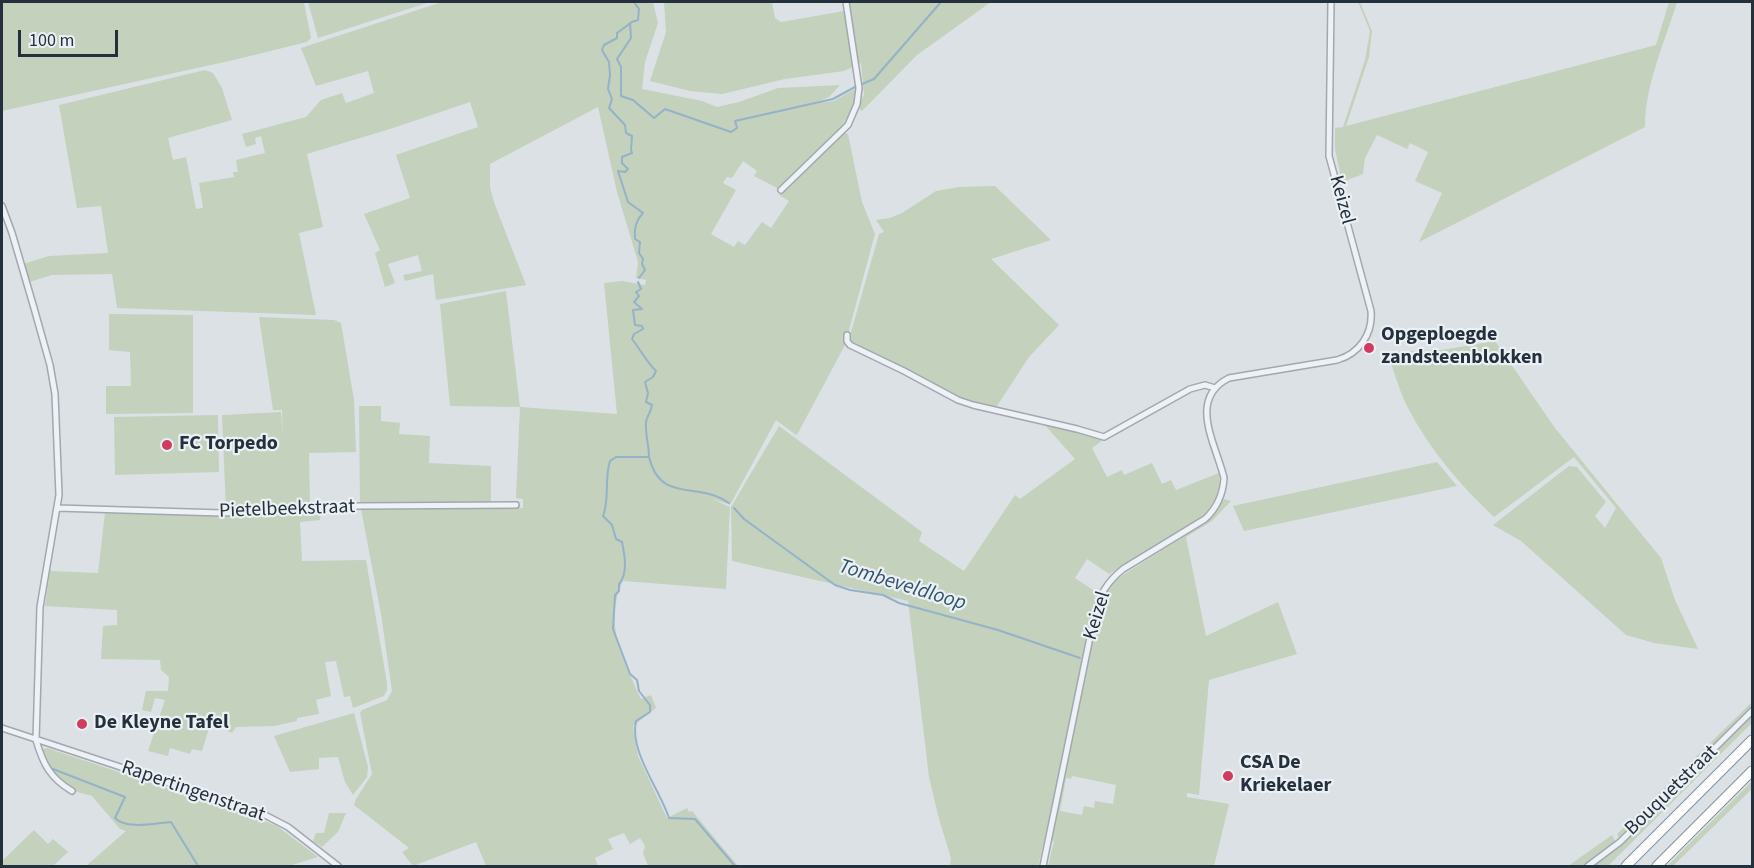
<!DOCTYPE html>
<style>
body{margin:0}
#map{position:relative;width:1754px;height:868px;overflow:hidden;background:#dce1e6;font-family:"Source Sans 3",sans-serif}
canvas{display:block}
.frame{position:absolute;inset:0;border:3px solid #25303d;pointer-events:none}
.scale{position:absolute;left:18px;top:30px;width:100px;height:27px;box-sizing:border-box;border:3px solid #25303d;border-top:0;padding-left:8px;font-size:18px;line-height:21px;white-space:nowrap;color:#25303d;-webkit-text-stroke:4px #ebf0f4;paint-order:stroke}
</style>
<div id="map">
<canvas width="1754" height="868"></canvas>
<div class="frame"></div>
<div class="scale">100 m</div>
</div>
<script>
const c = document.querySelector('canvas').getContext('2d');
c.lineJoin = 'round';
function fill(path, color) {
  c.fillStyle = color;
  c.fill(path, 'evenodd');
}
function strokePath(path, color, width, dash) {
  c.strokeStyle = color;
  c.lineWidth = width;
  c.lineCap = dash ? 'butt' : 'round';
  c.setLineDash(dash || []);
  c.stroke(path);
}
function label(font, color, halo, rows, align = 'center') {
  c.font = font + ' "Source Sans 3",sans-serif';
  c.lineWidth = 4.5;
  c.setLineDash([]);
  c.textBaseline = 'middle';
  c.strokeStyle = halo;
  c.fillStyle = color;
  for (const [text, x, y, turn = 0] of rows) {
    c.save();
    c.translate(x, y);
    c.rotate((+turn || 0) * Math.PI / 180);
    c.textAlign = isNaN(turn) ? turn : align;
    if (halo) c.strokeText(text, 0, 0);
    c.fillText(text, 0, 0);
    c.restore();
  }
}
fill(new Path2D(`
 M2,2H304L311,38L307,42L238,59L2,111V29L3,28Z
 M308,2H430L318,38Z
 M442,2H653L658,23L645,62L642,89L702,101L717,107L739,102L778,88L840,85L829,97L813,104L834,101L855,89L856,91C854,128 804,165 779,189L754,176L757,171L743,161L732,178L727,177L723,183L736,190L711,234L734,247L738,241L745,245L762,222L771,228L789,201L779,195L844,133L848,134L862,202L875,234L845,345L798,433L796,435L776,420L730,505L710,498L730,507L726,589L623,581C603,623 623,660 641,699L651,695L656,708L633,726L638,756L667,818L687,808L689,812L692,811L738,866H648L643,853L645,846L640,838L630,844L624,833L608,839L613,849L595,858L598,866H486L476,842L413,866L402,852L409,848L354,805L356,799L372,774L360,713L362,710L387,700L392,691L381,614L361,509L523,508V499L516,498L520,407L450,406L440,304L506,291L520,407L617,414L604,283L622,281L645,285L646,280L636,278L638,262L617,192L598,107L490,164V188L495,205L526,285L436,300L433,274L405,281L403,275L422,271L418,255L388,264L395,283L385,287L375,253L380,250L364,214L410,198L396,155L478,127L470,102L390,129L307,154L323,227L299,233L316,315L117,308L112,274L52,275L29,282L23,264L49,256L108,253L101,206L77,208L59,105L205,70L213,73L222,88L232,120L168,138L173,160L186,157L196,209L203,208L199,183L234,177L233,172H238L236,160L265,153L261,136L255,138L256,144L246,147L242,134L306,117L321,100L342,93L346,103L374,93L368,71L316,86L301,48Z
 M664,2H772L775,18L781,22L844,11L848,29L853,27L849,2H991L917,55L862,111L858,108L864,95L861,63L844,71L785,79L722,94L690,91L650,81L666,32Z
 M1358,2H1360L1372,31L1369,57L1346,126L1656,45L1669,2H1677C1665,42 1645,84 1645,127L1419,242L1442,193L1415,181L1428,152L1410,143L1407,149L1377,135L1365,158L1363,174L1342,182L1335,149V128L1343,127L1365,60L1370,31Z
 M995,186L1051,240L991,259L1059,325L1029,357L995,409L956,397L903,367L855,344L849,339L879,234L884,232L876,220L890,218L902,213L936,191L959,187Z
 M109,314L193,315V413L106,414V386H131L130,352L109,350Z
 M259,317L334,320L341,323L354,400L356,452L309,453L310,505L226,510L222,415L281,412L283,438L282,410H273Z
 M1495,341L1555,428L1661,558L1675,600L1698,649L1654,643L1626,635L1521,541L1493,525L1569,466L1577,467L1606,502L1595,516L1605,528L1616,508L1574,457L1494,517C1460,485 1430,450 1408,408C1399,391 1394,370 1387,352L1442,350Z
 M359,406H381V421L400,423L399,434L430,436L429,463L491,466V504L360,505Z
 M218,415L219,472L115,475L114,417Z
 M1044,424L1078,431L1103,440L1092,448L1107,477L1122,470L1124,475L1152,463L1162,484L1171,480L1176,490L1219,473C1221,492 1214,506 1199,519L1109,574L1087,559L1075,578L1096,592L1083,652L1090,653C1096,628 1099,602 1115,580L1205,523L1213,516L1224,499L1231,501L1212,521L1186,537L1206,636L1278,602L1297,654L1209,680L1199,795L1187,793V797L1229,804L1214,866H1048L1054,841L1045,838L1038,866H950L951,858L939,819L929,777L908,601L732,561L731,507L779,426L922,532L919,541L964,571L1015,495L1020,499L1075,459ZM1072,776L1116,785L1113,804L1095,801L1094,808L1084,806L1082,815L1060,811L1066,778L1071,779Z
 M1437,462L1457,486L1244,531L1233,506Z
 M321,511L320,520L300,522L302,561L366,560L387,683V690L384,696L353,708L350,696L344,697L336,661L325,662L331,696L316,700L319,714L297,718V721L274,726L236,727L232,733L211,722L202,751L192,749L190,754L170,748L168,756L148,751L165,700L155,698L151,712L142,710L146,691H168L169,677L161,670L160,660L101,659L103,626L117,625V610L45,606L50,571L98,573L105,513L222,515Z
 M1752,702V707L1619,838L1617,834Z
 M354,713L368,767L367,777L353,795L345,782L338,757L319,758V769L290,772L274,736Z
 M1752,716V723L1608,866H1593L1629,837Z
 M47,748L257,818L277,826L318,857L289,866H86L126,831L120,829L92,796L74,791L55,779L42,754L43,749Z
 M1752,781V789L1673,866H1667Z
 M329,813H346L338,832L322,847L313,841L316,833H324Z
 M34,830L48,844L53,839L68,852L53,866H2V861Z
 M1612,835L1615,841L1583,866H1568Z`), '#c3d1bd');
strokePath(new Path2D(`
 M634,2L639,9L638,20L632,22L617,33V38L604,45L602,50L609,62L610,75L608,89L612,99L609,108L625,125L626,133L632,136L631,150L632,153L622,157V163L628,169L625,172L618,171L628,202L643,213C636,220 634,230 635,239L640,242L639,253L643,259L642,264L645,270L639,278
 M630,23L631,38L617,59L621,67V96L633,100L654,118L665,109L731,132L737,128L735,121L833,99L855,87
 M862,84L874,79L941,2
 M638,282L641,289L636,292L639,296L634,302L642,309L633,310L635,325L642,326L643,329L634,334L632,339C640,349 646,361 656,371L653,377L645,382L648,393L646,402L652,405C651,413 647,415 646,422C645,434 649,445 649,457H616L610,461C604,479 610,498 603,516L612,525L616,539L622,542C625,556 628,573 619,584V591L615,595L613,629L630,674L637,680L639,691L650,705V712L636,721C629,751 660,790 669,818L695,819L735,866
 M649,457C660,504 699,481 729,503
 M734,508L744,519L835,585L850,590L883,595L899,603L998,630L1080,658
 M53,769L125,797L115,818C127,830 155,823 171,822L198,866`), '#95b2c8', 2);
const street = new Path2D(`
 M781,190L848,125L857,104L859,88L846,2
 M2,206L12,233L34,308L50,365L55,394L59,495L40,607L36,740C43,764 50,778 72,791
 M847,335V341L850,345L904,371L958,400L973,405L1077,429L1104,437L1190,389L1205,385L1215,388
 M57,508L222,513L359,506L516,505
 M2,728L263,814L288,827L338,866
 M1043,866L1095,613C1100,594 1107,582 1123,569L1205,519C1217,508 1223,494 1224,478C1216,444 1187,399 1229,378L1337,360C1359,354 1373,334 1371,311L1329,156L1331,2
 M1588,866L1620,842L1752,711`);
const highway = new Path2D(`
 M1626,866L1752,740
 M1657,866L1752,771`);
strokePath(street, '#a1a8b0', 8);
strokePath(highway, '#83909d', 11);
strokePath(street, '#eef1f5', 5);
strokePath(highway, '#fff', 9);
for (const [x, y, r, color] of [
 [1369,348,6,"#d13b5f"],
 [167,445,6,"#d13b5f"],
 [82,724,6,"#d13b5f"],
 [1228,776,6,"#d13b5f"]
]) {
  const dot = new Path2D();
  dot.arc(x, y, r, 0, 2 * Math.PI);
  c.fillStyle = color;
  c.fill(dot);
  strokePath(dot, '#ebf0f4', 2);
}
label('20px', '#25303d', '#ebf0f4', [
 ["Keizel",1341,200,75],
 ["Pietelbeekstraat",287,510,-2],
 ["Keizel",1098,616,-73],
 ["Bouquetstraat",1672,791,-44],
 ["Rapertingenstraat",193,792,19]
]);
label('bold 20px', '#25303d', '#ebf0f4', [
 ["Opgeploegde",1381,336],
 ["zandsteenblokken",1381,359],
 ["FC Torpedo",179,445],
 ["De Kleyne Tafel",94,724],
 ["CSA De",1240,764],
 ["Kriekelaer",1240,787]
], 'left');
label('italic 21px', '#2f5271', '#ebf0f4', [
 ["Tombeveldloop",902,586,17]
]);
</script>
